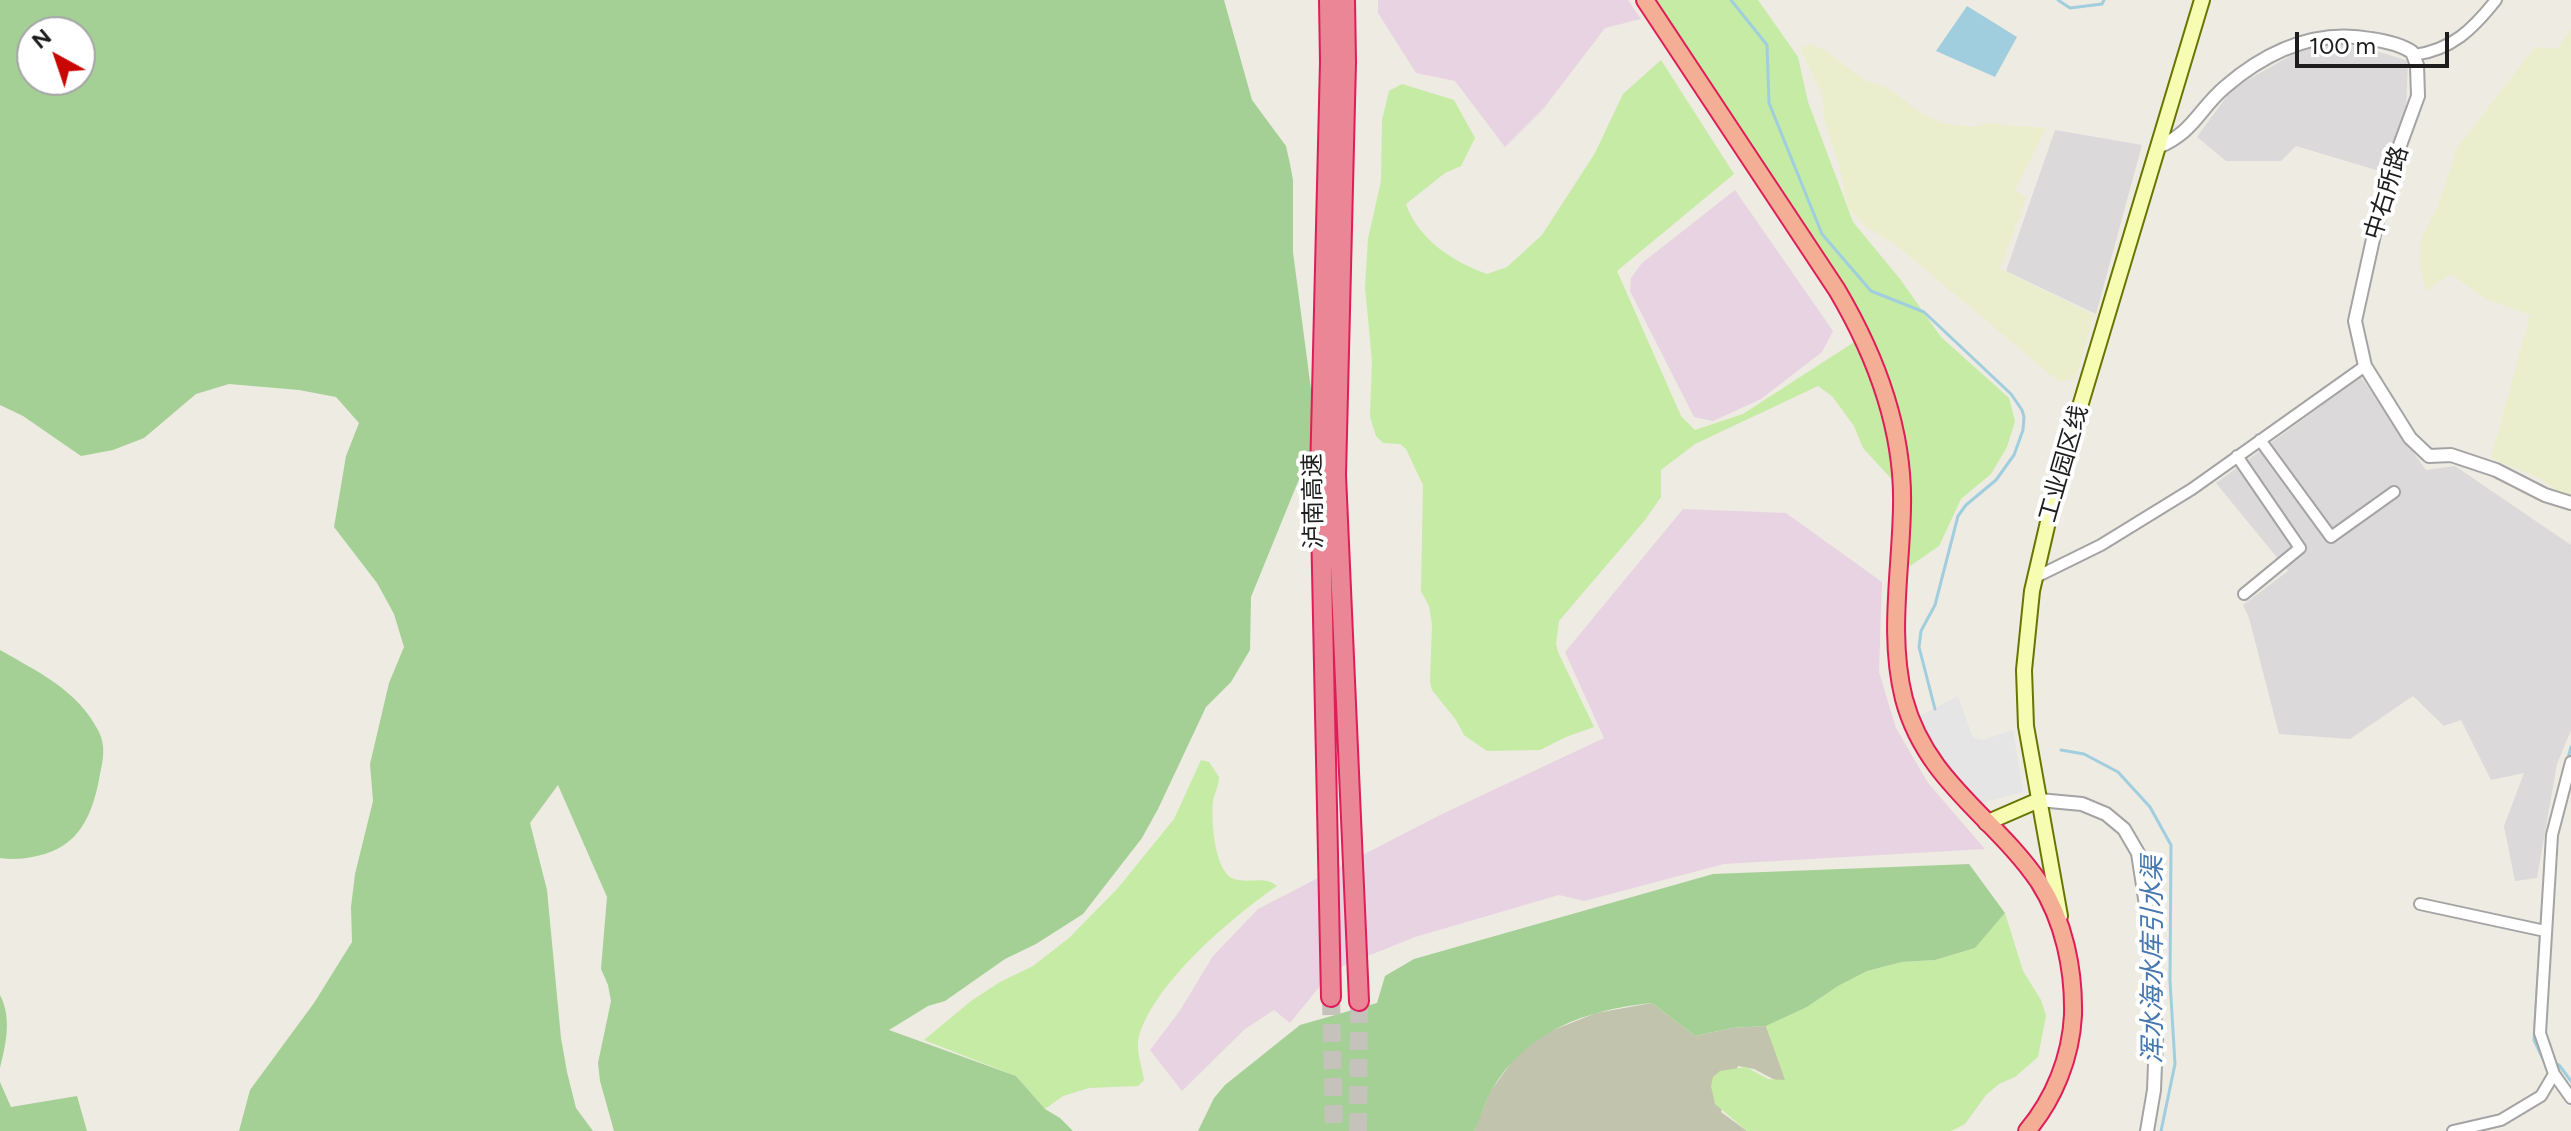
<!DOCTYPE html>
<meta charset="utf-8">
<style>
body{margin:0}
#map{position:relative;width:2571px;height:1131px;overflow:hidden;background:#eeebe2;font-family:Figtree,sans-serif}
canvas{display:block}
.north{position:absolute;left:16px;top:16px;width:80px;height:80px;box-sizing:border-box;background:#fff;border:2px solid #a5a5a5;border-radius:50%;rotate:320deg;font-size:22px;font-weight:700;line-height:32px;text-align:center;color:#1d1d1d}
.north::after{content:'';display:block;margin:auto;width:28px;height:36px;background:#c90600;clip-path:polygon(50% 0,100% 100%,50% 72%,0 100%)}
.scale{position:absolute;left:2295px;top:32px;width:154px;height:36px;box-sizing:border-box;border:4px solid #1d1d1d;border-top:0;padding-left:10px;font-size:24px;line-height:28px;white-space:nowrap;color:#1d1d1d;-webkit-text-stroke:6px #fff;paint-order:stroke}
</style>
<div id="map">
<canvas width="2571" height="1131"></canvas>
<div class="north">N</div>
<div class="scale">100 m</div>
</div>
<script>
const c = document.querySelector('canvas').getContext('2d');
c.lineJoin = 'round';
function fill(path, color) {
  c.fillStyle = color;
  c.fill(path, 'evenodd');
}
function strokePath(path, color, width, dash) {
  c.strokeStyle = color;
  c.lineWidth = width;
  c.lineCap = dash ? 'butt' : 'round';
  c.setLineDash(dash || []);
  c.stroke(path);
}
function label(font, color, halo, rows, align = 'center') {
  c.font = font + ' Figtree,"Noto Sans SC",sans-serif';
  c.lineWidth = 8;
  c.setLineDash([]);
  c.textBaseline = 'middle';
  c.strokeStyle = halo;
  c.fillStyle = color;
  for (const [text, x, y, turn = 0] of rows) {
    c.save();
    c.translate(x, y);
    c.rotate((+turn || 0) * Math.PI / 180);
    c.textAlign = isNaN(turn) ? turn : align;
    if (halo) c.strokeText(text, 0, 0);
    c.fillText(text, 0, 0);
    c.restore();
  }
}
fill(new Path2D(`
 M2348,42L2408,61L2406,108L2386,173L2296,146L2281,161H2226L2197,137L2233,88L2299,51Z
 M2055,130L2142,145L2096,314L2006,271Z
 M2361,377L2426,470L2455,466L2571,545V730L2557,764L2537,878L2515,881L2504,826L2524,773L2491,780L2461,720L2444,726L2413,696L2350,739L2279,734L2249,618L2243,605L2288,571L2216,483Z`), '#dbd9d9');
fill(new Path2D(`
 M1378,0H1628L1641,19L1605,28L1544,108L1505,147L1455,81L1416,73L1378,13Z
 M1735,190L1833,331L1822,352L1761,399L1713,421L1694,417L1630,291L1631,278L1642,263Z
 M1683,509L1786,513L1882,582L1879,672L1896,728L1928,783L1985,849L1724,864L1584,901L1559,895L1415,937L1333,970L1290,1023L1274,1010L1245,1029L1182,1091L1150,1050L1179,1012L1213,956L1258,909L1440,815L1604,738L1565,652Z`), '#e8d3e3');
fill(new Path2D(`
 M1652,1003L1695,1036L1732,1028L1766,1026L1786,1080L1777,1081L1754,1069L1738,1066L1721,1112L1747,1131H1474L1490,1092L1516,1056L1531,1043L1546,1033L1596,1013Z`), '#c2c3ad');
fill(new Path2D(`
 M2571,29V496H2565L2539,478L2491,458L2530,315L2484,298L2451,274L2426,291L2420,266L2421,239L2439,204L2457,148L2535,47L2557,49Z
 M1809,44L1825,50L1864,80L1888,88L1920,112L1945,124L1976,127L1985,123L2046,128L2015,190L2026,198L2000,269L2094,315L2075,379L2058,381L1896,245L1865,226L1848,208L1839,164L1825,123L1822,95L1800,48Z`), '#ebeecc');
fill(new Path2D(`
 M1655,0H1758L1798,57L1808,102L1853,222L1900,279L1941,337L2009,398L2015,421L2007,447L1991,474L1961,499L1939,546L1910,566C1900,545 1917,520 1908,497L1863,448L1854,426L1832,396L1818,386L1695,444L1661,470V497L1645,520L1559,621L1556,644L1558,652L1594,727L1566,737L1540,750L1487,751L1464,735L1456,720L1432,690L1430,682L1432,624L1429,606L1421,591L1423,485L1406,449L1400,444L1383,443L1376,436L1370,417L1372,361L1365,287L1368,239L1381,181L1382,120L1389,91L1402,84L1454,100L1475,138L1461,166L1445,173L1406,204C1418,239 1453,262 1487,274L1507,267L1542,235L1595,153L1623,94L1661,60L1734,174L1617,271L1681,416L1695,430L1743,414L1865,335L1683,39L1664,18Z
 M1201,760L1209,762L1219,777C1219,787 1214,793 1213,802C1211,820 1214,872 1234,879C1250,884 1264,875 1277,886C1231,918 1156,981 1139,1036C1135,1050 1142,1066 1144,1080L1138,1086L1089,1088L1063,1096L1045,1109L1016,1076L924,1040L971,1001L1000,982L1033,966L1069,938L1118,888L1174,819Z
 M2005,913L2023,971L2041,1000L2046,1016L2038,1057L2015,1077L1999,1084L1986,1095L1965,1124L1951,1131H1747L1715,1104L1711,1086L1713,1077L1720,1071L1746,1067L1768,1079L1785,1080L1766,1026L1807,1007L1838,986L1867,971L1902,962L1935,960L1975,948Z`), '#c5eba5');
fill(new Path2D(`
 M0,0H1224L1252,100L1286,146L1290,164L1293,180V252L1317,435L1251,597L1250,650L1231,682L1206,707L1158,809L1142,838L1083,914L1036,944L1005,959L945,1001L928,1006L889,1030L1016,1076L1045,1109L1060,1118L1073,1131H614L600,1081L598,1063L611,1001L608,985L601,969L607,897L558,785L530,823L547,890L561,1038L567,1072L576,1108L593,1131H239L250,1090L314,1003L352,942L351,907L355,874L373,801L370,764L389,683L404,647L394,614L377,583L334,527L346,456L359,423L336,397L299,390L229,384L196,394L144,438L113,450L81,456L23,416L0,405ZM32,32H80V80H32Z
 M0,650C38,672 78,690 99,732C106,746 103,760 100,774C93,814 80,847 37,856C24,859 13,860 0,858Z
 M1969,864L2005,913L1975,948L1935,960L1902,962L1867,971L1838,986L1807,1007L1766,1026L1732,1028L1695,1036L1652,1003C1585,1010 1526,1031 1491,1091C1484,1104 1481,1118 1474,1131H1198L1214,1098L1225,1085L1300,1025L1377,1003L1385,976L1414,959L1713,874Z
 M0,995C12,1018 6,1044 0,1068Z
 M0,1082L11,1107L77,1096L87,1131H0Z`), '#a4d095');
fill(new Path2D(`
 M1958,696L1973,738L1983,740L2013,730L2023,792L1970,806L1913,719Z`), '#e5e5e5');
fill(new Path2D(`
 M1967,6L2017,37L1995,77L1936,51Z`), '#a0cede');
strokePath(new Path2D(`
 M1731,0L1767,45L1769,103L1822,234L1871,291L1924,312L2011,394L2022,410L2024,417L2023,430L2014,455L1996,480L1966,505L1958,516L1935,605L1921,631L1919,647L1935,709
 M2058,0L2070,8L2102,4L2104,0
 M2061,750L2084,754L2118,772L2150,807L2171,845L2170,981L2175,1064L2161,1131
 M2568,758L2571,747
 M2542,911L2534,1040L2544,1061
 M2556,1064L2559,1065L2571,1081`), '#a0cede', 3);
strokePath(new Path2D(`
 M1331,997L1334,1131
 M1358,1131L1359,1001`), '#c4c2bb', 18, [18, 9]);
const minor = new Path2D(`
 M2414,55C2452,50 2473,29 2496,0
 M2260,440L2331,537L2394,492
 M2237,456L2300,548L2244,594
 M2034,578L2101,545L2192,489L2365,366
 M2571,762L2552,835L2540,1033L2554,1074L2571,1098
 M2420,904L2545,931
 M2453,1131L2501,1120L2541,1096L2554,1074`);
const tertiary = new Path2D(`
 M2158,147C2194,132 2198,110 2225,87C2267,51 2316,29 2371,39C2385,41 2400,44 2412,52L2417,65L2418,96L2384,189L2355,321L2365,366L2410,438L2429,456L2451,455L2496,470L2545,495L2571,503
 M2039,800L2082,804L2106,814L2124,829L2138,853L2146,905L2156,1038L2154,1090L2147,1131`);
const secondary = new Path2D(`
 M1986,823L2039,800
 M2060,916L2026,726L2024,670L2032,591L2057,483L2202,0`);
const trunk = new Path2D(`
 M1645,0L1837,290C1876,356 1904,429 1902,507C1901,571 1888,636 1904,699C1926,782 1995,817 2039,882C2064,921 2074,969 2073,1015C2071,1057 2054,1099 2027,1131`);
const motorway = new Path2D(`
 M1329,0L1330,62L1320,475L1331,997
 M1345,0L1346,62L1336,475L1359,1001`);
strokePath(minor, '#a4a4a4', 14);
strokePath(tertiary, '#a4a4a4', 16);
strokePath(secondary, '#670', 18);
strokePath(trunk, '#de1d59', 20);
strokePath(motorway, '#de1d59', 22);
strokePath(minor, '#fff', 10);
strokePath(tertiary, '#fff', 12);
strokePath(secondary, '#f6fcb2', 14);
strokePath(trunk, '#f4ae96', 16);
strokePath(motorway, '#ea8695', 18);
label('24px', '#1d1d1d', '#fff', [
 ["中右所路",2387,193,-73],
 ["工业园区线",2064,464,-74],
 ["泸南高速",1314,501,-91]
]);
label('italic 26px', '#4677af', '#fff', [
 ["浑水海水库引水渠",2153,960,-90]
]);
</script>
